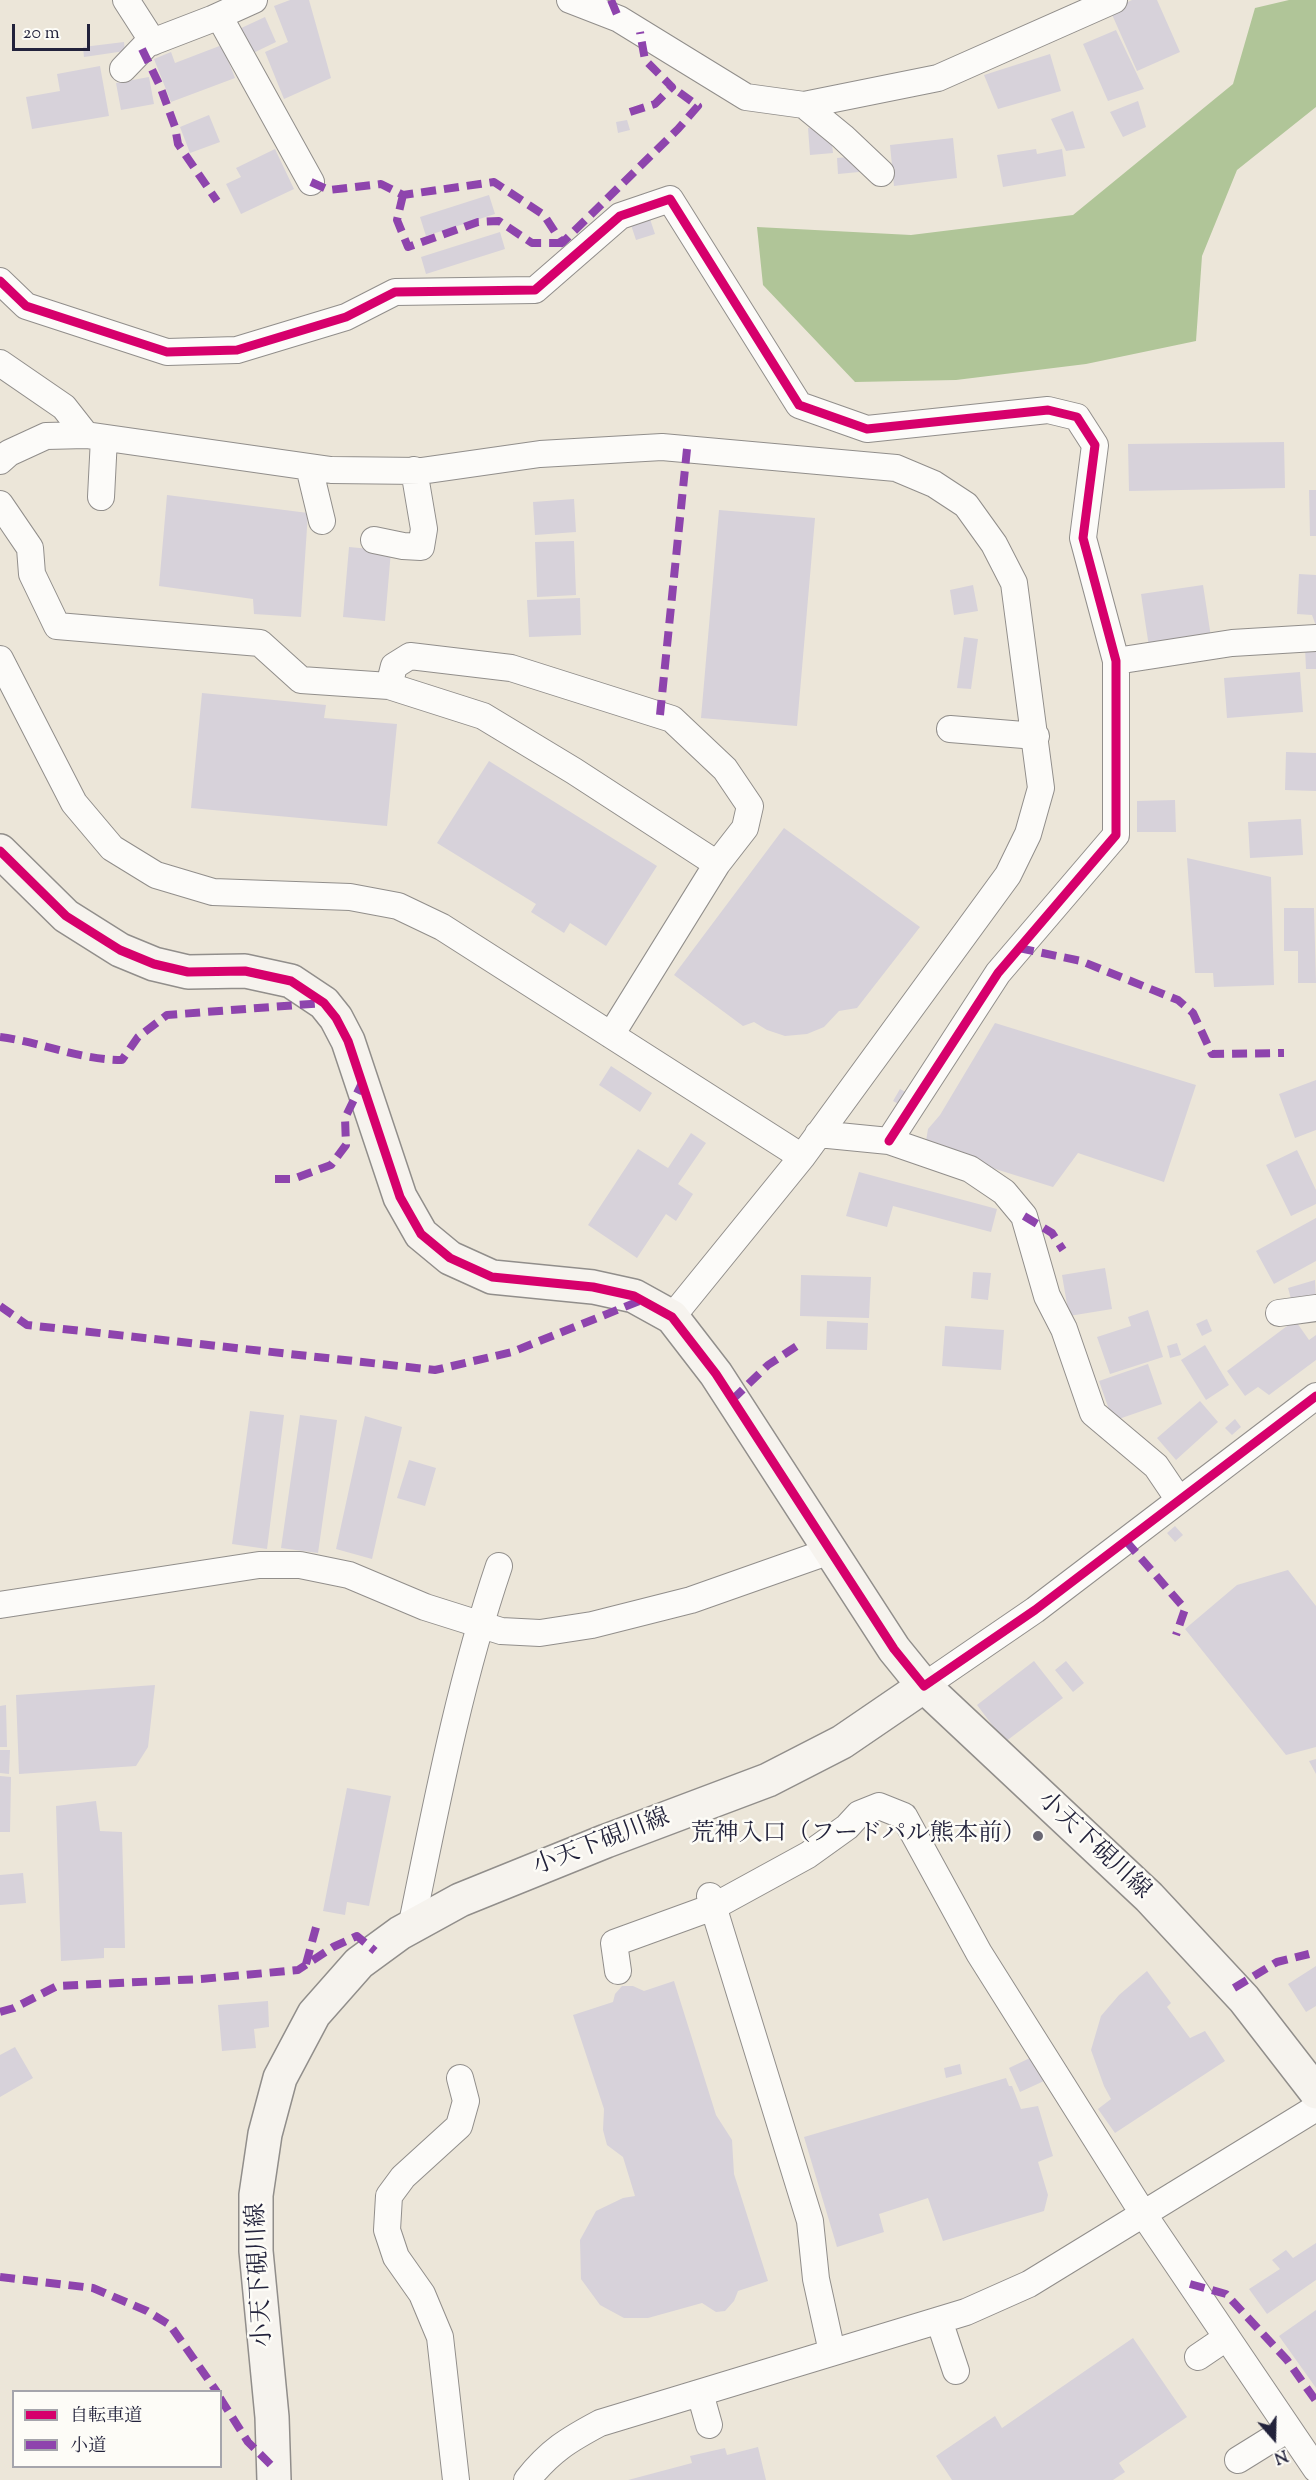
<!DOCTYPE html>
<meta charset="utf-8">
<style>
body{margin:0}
#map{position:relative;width:1316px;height:2480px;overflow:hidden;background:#ece6d9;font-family:"Sorts Mill Goudy","Noto Serif JP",serif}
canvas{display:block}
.legend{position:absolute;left:12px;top:2390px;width:210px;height:78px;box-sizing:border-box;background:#fdfcf7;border:2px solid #a5a5ac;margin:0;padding:8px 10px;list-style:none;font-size:18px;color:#22223b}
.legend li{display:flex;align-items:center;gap:12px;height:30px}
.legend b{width:30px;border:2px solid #a5a5ac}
.north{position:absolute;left:1244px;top:2408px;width:60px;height:60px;-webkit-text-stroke:4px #fdfcf7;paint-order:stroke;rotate:160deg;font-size:16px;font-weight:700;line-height:24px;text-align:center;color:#22223b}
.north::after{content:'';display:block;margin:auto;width:21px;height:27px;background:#22223b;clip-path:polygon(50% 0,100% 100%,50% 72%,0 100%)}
.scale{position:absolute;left:12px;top:24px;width:78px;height:27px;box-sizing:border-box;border:3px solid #22223b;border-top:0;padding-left:8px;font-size:18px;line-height:21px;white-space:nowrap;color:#22223b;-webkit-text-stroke:4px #fdfcf7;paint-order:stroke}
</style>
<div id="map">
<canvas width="1316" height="2480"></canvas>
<ul class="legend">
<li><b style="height:8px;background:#d6006c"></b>自転車道</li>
<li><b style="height:8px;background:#8e44ad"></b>小道</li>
</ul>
<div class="north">N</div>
<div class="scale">20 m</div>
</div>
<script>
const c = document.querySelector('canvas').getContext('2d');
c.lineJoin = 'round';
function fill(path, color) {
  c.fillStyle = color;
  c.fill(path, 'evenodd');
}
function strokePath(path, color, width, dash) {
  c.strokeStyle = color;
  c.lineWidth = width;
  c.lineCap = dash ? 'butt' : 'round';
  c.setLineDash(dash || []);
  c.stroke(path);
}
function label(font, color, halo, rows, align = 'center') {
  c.font = font + ' "Sorts Mill Goudy","Noto Serif JP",serif';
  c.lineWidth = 5;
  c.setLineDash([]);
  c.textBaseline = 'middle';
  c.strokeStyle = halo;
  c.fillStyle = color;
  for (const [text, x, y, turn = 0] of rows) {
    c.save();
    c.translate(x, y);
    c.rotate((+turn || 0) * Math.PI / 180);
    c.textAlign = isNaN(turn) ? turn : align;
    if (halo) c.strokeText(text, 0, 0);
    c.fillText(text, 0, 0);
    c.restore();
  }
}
fill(new Path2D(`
 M1289,0H1316V107L1237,170L1202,256L1196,341L1086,364L956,380L855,382L763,285L757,227L911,235L1073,215L1233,84L1255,8Z`), '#b0c598');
fill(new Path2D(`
 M290,0H309L331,78L284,99L265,52L288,42L274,6Z
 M1132,0H1157L1180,52L1137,71L1110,10Z
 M265,17L276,42L249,55L237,30Z
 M1116,30L1144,89L1108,101L1083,44Z
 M124,42L125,51L84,57L83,47Z
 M222,45L235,78L171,102L154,59L171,52L175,63Z
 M1050,54L1061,91L998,109L984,75Z
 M100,66L109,116L32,129L26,97L60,91L57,74Z
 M149,77L154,104L121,110L116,83Z
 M1138,101L1146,127L1123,137L1110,112Z
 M1073,111L1085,148L1066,151L1051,119Z
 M209,115L220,142L190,153L180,127Z
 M627,120L630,130L618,133L616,122Z
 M830,126L833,153L810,155L808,128Z
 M953,138L957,178L894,186L890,145Z
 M275,149L294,189L241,214L226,184L241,177L236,168Z
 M1036,149L1037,154L1062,149L1066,176L1003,187L997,155Z
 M858,156L859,172L838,174L837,158Z
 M489,195L495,214L426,236L420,217Z
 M649,216L655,234L636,240L630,222Z
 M500,232L505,249L426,274L421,257Z
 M1284,442L1285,488L1129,491L1128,444Z
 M1309,490H1316V536H1310Z
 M167,495L308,513L301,617L254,614L253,599L159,586Z
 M574,499L576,532L535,535L533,502Z
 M719,510L815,518L797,726L701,718Z
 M574,541L576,595L537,597L535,542Z
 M349,547L391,551L385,621L343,617Z
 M1299,574L1316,575V626L1312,615L1297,614Z
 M973,585L978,611L954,615L950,590Z
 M1203,585L1211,637L1149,647L1141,594Z
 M580,598L581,635L529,637L527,600Z
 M964,637L978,639L971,689L957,688Z
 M1316,647V669H1306L1305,648Z
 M1300,672L1303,712L1227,718L1224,678Z
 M202,693L326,705L324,718L397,724L387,826L191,808Z
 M1286,752L1316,753V791L1285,790Z
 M489,761L657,866L606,946L570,923L564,933L531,912L536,904L437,843Z
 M1175,800L1176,832H1137V801Z
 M1301,819L1303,855L1250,858L1248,822Z
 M784,828L920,927L857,1008L839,1011L824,1027L807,1034L785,1036L767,1030L754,1022L743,1026L674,975Z
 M1187,858L1271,877L1274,985L1214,987L1213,973H1195Z
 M1284,908H1314L1316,983H1298V951H1284Z
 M995,1023L1196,1085L1164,1182L1078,1153L1053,1187L925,1147L928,1129L940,1115Z
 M611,1066L652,1093L640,1112L599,1085Z
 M1316,1080V1130L1295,1138L1279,1094Z
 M900,1089L909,1094L902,1106L893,1101Z
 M691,1133L706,1143L678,1184L693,1194L676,1221L666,1214L637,1258L588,1225L638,1149L668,1168Z
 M1297,1150L1316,1190V1204L1291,1216L1266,1165Z
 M859,1172L997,1209L991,1232L893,1206L887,1227L846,1216Z
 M1316,1218V1261L1274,1284L1256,1251Z
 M1105,1268L1112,1309L1069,1316L1062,1275Z
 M973,1272L991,1273L988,1300L971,1298Z
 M801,1275L871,1277L869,1318L800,1316Z
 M1315,1280L1316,1299L1293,1306L1288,1288Z
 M1148,1310L1163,1357L1110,1374L1097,1337L1131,1326L1128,1317Z
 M1207,1319L1212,1331L1202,1336L1196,1324Z
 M1295,1320L1309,1340L1316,1335V1360L1269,1395L1258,1387L1245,1396L1227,1371Z
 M827,1321L868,1323L867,1350L826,1349Z
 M945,1326L1004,1330L1001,1370L942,1366Z
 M1177,1343L1181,1355L1170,1358L1167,1346Z
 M1205,1345L1229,1385L1206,1400L1181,1360Z
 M1148,1364L1162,1404L1113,1421L1099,1381Z
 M1200,1401L1218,1422L1176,1460L1157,1438Z
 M250,1411L284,1415L267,1549L232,1544Z
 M300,1415L337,1420L318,1553L281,1548Z
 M365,1416L402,1427L372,1559L336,1549Z
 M1235,1419L1241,1427L1232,1435L1225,1428Z
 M409,1460L436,1468L425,1506L397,1498Z
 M1175,1526L1183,1535L1175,1542L1167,1533Z
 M1288,1570L1316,1606V1747L1286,1755L1185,1629L1237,1585Z
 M1034,1661L1063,1698L1005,1742L977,1705Z
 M1066,1661L1084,1683L1073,1692L1055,1670Z
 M155,1685L148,1747L136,1766L19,1774L16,1695Z
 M6,1705L7,1747H0V1706Z
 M0,1750H10L9,1774L0,1773Z
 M1316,1759V1774L1309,1761Z
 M0,1776L11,1777L10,1832H0Z
 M347,1788L391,1796L369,1906L347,1902L345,1915L323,1911Z
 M96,1801L100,1831L122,1832L125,1948H104V1958L61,1961L56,1806Z
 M23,1873L26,1903L0,1905V1875Z
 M1316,1966V2006L1306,2012L1288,1984Z
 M1147,1971L1171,2003L1167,2007L1190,2038L1205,2031L1225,2061L1115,2133L1098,2109L1111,2099L1104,2086L1091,2050L1101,2016L1119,1995Z
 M674,1981L716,2115L732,2140L734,2174L768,2281L738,2291L734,2301L725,2311L716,2312L702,2303L648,2318H624L600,2305L581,2279L580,2240L596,2211L623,2198L635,2196L623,2157L607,2145L603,2130L604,2109L573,2015L613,2002L615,1994L622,1986H633L644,1991Z
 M268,2001L269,2027L254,2029L256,2048L222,2051L218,2005Z
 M15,2047L33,2078L0,2097V2055Z
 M1032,2057L1044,2081L1020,2092L1009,2068Z
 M960,2064L962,2074L946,2078L944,2068Z
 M1006,2078L1009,2086H1012L1021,2109L1038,2106L1053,2156L1038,2162L1048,2195L1044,2211L943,2241L928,2198L879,2214L884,2232L837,2247L804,2137Z
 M1316,2243V2280L1267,2314L1249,2289L1280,2269L1272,2260L1286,2250L1293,2258Z
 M1316,2310V2388L1279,2336Z
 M1133,2338L1187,2417L1119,2463L1125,2472L1113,2480H952L936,2456L995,2416L1002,2428Z
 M758,2447L766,2480H628L692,2463L690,2456L725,2448L727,2455Z`), '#d7d2da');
const street = new Path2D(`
 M126,0L153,42
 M570,0L619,19L746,97L804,105L938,78L1114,0
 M219,16L311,182
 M123,69L147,44L212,19L254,0
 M804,105L843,137L881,173
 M0,281L26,306L167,352L237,350L346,317L395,292L535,290L620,216L670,199L799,405L867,429L1048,410L1077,417L1095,445L1083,538L1116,661V835L998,973L889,1141
 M0,363L64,407L86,435
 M0,461L9,453L46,436L86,435L331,470L421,471L540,454L662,447L896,468L934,484L966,505L994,544L1014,583L1041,788L1028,834L1008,875L802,1157
 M309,467L322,521
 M101,497L104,438
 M0,504L30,548L32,574L57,626L260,643L301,680L389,686L483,716L574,771L717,864L611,1035
 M374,540L403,546L421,547L424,529L414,470
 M0,659L74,803L112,848L156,875L213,892L350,897L398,906L442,927L802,1157L672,1317
 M1116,661L1232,643L1316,638
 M389,686L394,666L410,656L511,668L672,719L725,769L750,806L745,828L717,864
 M950,729L1036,736
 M818,1134L889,1141L970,1169L1004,1192L1024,1216L1047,1296L1064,1329L1093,1413L1156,1466L1179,1500
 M1279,1313L1316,1308
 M0,1605L259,1565H300L349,1575L425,1607L501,1631L540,1633L592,1625L691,1600L830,1551
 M924,1686L1035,1610L1316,1396
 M710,1896L810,2221L816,2279L832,2352
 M411,1928C436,1806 459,1684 499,1566
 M618,1971L614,1943L713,1907L808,1855L847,1827L859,1814L879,1806L904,1816L979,1953L1144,2215L1316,2469
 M939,2320L956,2371
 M1198,2357L1226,2338
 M700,2393L709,2425
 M1238,2460L1288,2429
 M456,2480L440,2337L422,2294L396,2257L387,2230L389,2196L403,2177L459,2126L466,2101L460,2078
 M527,2480C550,2451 568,2440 600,2423L966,2312L1029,2284L1316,2108`);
const secondary = new Path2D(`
 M0,851L66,916L120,950L154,964L188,972L245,971L291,981L324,1003L336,1018L348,1041L400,1197L421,1234L450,1258L492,1277L593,1287L634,1296L672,1317L716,1374L894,1649L924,1686L1149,1897L1244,1999L1316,2092
 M274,2480L272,2417L256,2251V2195L265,2134L280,2078L314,2014L359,1963L400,1933L460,1900L606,1841L768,1780L842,1742L924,1686`);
strokePath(street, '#918e8b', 28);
strokePath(secondary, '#918e8b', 36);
strokePath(street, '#fcfbf9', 26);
strokePath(secondary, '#f6f3ee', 33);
strokePath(new Path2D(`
 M611,0L619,19
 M142,49L160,86L175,127L178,144L217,201
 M630,112L655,104L672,87L645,60L640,32
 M311,182L329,190L381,184L403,195L494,182L544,215L562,243L678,129L698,106L672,87
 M403,195L397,220L408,247L478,222L499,221L532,243H562
 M660,715L687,449
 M1019,948L1081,961L1178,1000L1193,1013L1212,1054L1284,1053
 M0,1037C41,1042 80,1060 122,1060L138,1037L167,1015L324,1003
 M275,1179H293L331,1165L346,1145L345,1118L362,1083
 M1024,1216L1052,1233L1063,1250
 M0,1306L27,1325L435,1370L512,1352L642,1300
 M732,1400L768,1365L800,1344
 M1126,1541L1185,1609L1176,1635
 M306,1964L318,1920
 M1234,1988L1277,1962L1309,1954
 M0,2012L14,2008L57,1986L201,1979L298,1970L333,1947L357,1936L375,1951
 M0,2277L93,2288L147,2311L170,2325L217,2392
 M1190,2284L1226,2294L1287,2360L1316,2401
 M220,2398L248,2442L274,2468`), '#8e44ad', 8, [15, 8]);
strokePath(new Path2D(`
 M0,281L26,306L167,352L237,350L346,317L395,292L535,290L620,216L670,199L799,405L867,429L1048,410L1077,417L1095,445L1083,538L1116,661V835L998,973L889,1141
 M0,851L66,916L120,950L154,964L188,972L245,971L291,981L324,1003L336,1018L348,1041L400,1197L421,1234L450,1258L492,1277L593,1287L634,1296L672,1317L716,1374L894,1649L924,1686L1035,1610L1316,1396`), '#d6006c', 9);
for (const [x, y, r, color] of [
 [1038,1836,6,"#696772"]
]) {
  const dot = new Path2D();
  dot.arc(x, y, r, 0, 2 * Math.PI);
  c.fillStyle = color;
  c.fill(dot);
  strokePath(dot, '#fdfcf7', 2);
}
label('24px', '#22223b', '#fdfcf7', [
 ["荒神入口（フードパル熊本前）",1026,1836]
], 'right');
label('24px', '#22223b', '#fdfcf7', [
 ["小天下硯川線",602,1844,-21],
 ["小天下硯川線",1093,1847,43],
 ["小天下硯川線",262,2275,-93]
]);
</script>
